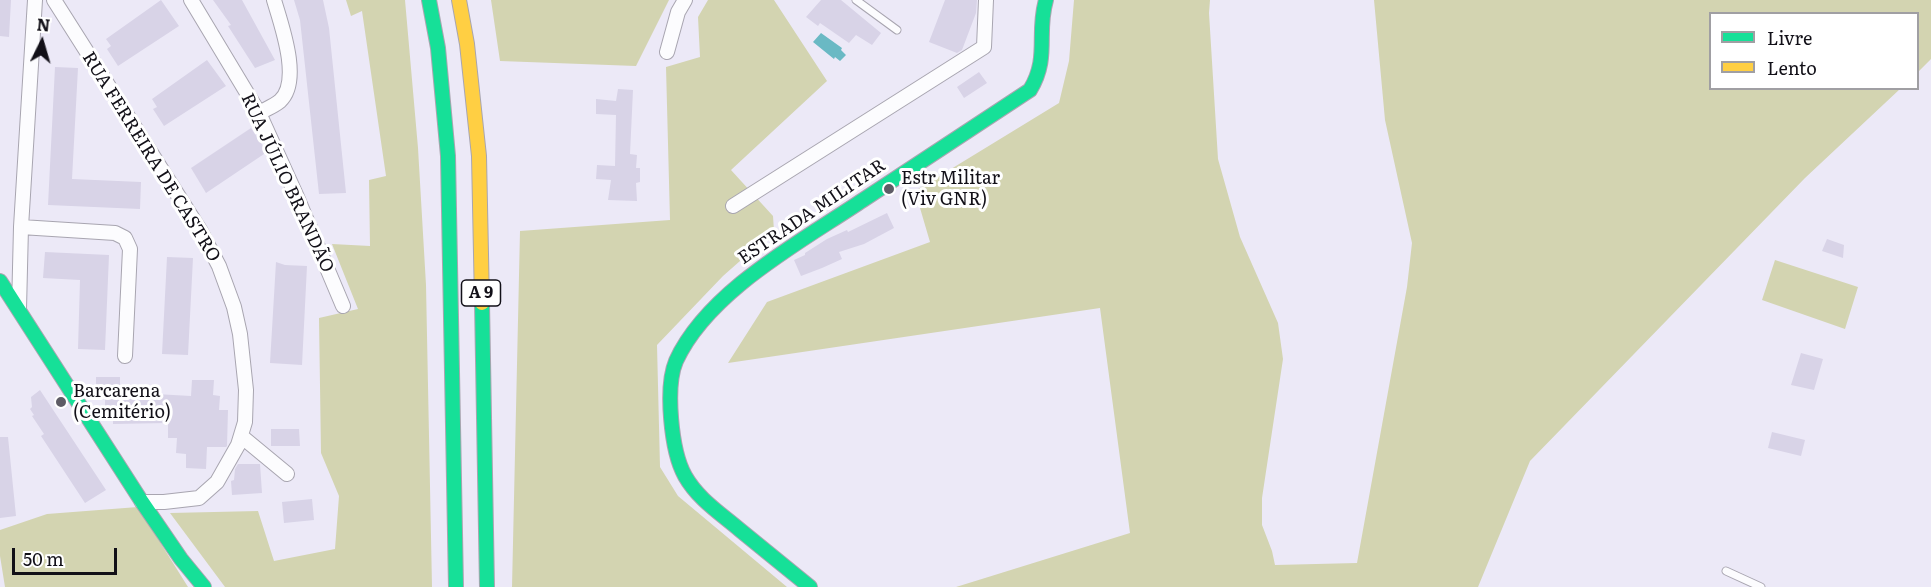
<!DOCTYPE html>
<meta charset="utf-8">
<style>
body{margin:0}
#map{position:relative;width:1931px;height:587px;overflow:hidden;background:#ece9f7;font-family:Literata,serif}
canvas{display:block}
.legend{position:absolute;left:1709px;top:12px;width:210px;height:78px;box-sizing:border-box;background:#fff;border:2px solid #a09fa3;margin:0;padding:8px 10px;list-style:none;font-size:18px;color:#121018}
.legend li{display:flex;align-items:center;gap:12px;height:30px}
.legend b{width:30px;border:2px solid #a09fa3}
.north{position:absolute;left:12px;top:12px;width:60px;height:60px;-webkit-text-stroke:4px #fff;paint-order:stroke;rotate:5deg;font-size:16px;font-weight:700;line-height:24px;text-align:center;color:#121018}
.north::after{content:'';display:block;margin:auto;width:21px;height:27px;background:#121018;clip-path:polygon(50% 0,100% 100%,50% 72%,0 100%)}
.scale{position:absolute;left:12px;top:548px;width:105px;height:27px;box-sizing:border-box;border:3px solid #121018;border-top:0;padding-left:8px;font-size:18px;line-height:21px;white-space:nowrap;color:#121018;-webkit-text-stroke:4px #fff;paint-order:stroke}
</style>
<div id="map">
<canvas width="1931" height="587"></canvas>
<ul class="legend">
<li><b style="height:8px;background:#16e098"></b>Livre</li>
<li><b style="height:8px;background:#ffcf43"></b>Lento</li>
</ul>
<div class="north">N</div>
<div class="scale">50 m</div>
</div>
<script>
const c = document.querySelector('canvas').getContext('2d');
c.lineJoin = 'round';
function fill(path, color) {
  c.fillStyle = color;
  c.fill(path, 'evenodd');
}
function strokePath(path, color, width, dash) {
  c.strokeStyle = color;
  c.lineWidth = width;
  c.lineCap = dash ? 'butt' : 'round';
  c.setLineDash(dash || []);
  c.stroke(path);
}
function label(font, color, halo, rows, align = 'center') {
  c.font = font + ' Literata,serif';
  c.lineWidth = 6;
  c.setLineDash([]);
  c.textBaseline = 'middle';
  c.strokeStyle = halo;
  c.fillStyle = color;
  for (const [text, x, y, turn = 0] of rows) {
    c.save();
    c.translate(x, y);
    c.rotate((+turn || 0) * Math.PI / 180);
    c.textAlign = isNaN(turn) ? turn : align;
    if (halo) c.strokeText(text, 0, 0);
    c.fillText(text, 0, 0);
    c.restore();
  }
}
fill(new Path2D(`
 M346,0H405L418,148L426,285L432,587H225L170,513L258,511L274,561L335,549L339,496L321,453L319,318L358,309L332,244L370,246L369,180L386,176L362,11L351,16Z
 M491,0H669L636,66L500,61Z
 M708,0H774L827,81L731,170L773,216L774,231L723,276L657,345L660,467L678,496L787,587H512L520,231L670,220L666,67L700,57L698,17Z
 M1074,0H1210L1209,13L1218,159L1240,237L1278,323L1283,359L1262,498V525L1272,551L1275,565L1357,563L1407,287L1412,243L1385,120L1374,0H1931V59L1918,72V14H1710V88L1900,89L1805,178L1530,461L1478,587H956L1130,533L1100,308L728,363L767,302L930,242L915,191L1059,103L1069,61Z
 M1775,260L1858,287L1845,329L1762,300Z
 M138,507L188,587H5L0,556V530L47,514Z`), '#d3d4b1');
fill(new Path2D(`
 M821,33L842,48L841,50L846,55L840,61L835,57L834,59L813,42Z`), '#6ab9c4');
fill(new Path2D(`
 M0,0H11L9,37L0,36Z
 M161,0L179,26L118,66L107,49L111,46L106,39Z
 M213,0H242L275,60L255,68L228,26L231,25Z
 M294,0H323L329,28L346,193L319,194L300,20Z
 M821,0H841L881,33L872,45L856,35L849,43L820,23L818,26L806,17Z
 M945,0H977L976,13L962,50L957,53L929,42Z
 M207,60L226,86L164,126L153,109L157,107L152,99Z
 M55,67L78,68L72,179L141,182L140,209L48,205Z
 M979,72L987,83L964,98L957,87Z
 M618,89L633,90L630,154L637,155L636,168H640V182L636,183L637,201L608,200L611,180L596,179L597,165L615,166L616,115L596,114V99L616,101Z
 M251,128L267,152L206,193L191,168Z
 M887,213L894,228L864,244L839,252L842,259L822,268L801,276L794,260L805,255V253L827,239L847,230L848,232Z
 M1827,239L1844,245L1843,258L1822,251Z
 M45,252L109,255L105,350L78,349L80,280L43,278Z
 M167,257L193,258L188,355L162,354Z
 M276,262L285,265L307,266L302,365L270,363Z
 M1801,353L1823,359L1814,390L1791,385Z
 M96,377H120V392L191,396L192,380H214L213,395L220,396L219,410H228L227,446L226,447H207L206,469L186,468V454L176,453L177,438H168V423L113,424V409H105V394H96Z
 M40,390L106,490L85,503L41,436L44,434L32,416L34,415L30,409L32,407L31,397Z
 M271,429H299L300,446H271Z
 M1772,432L1805,440L1801,456L1768,448Z
 M0,437H8L16,516L0,518Z
 M238,464H260L262,493L232,495L231,481L234,480L235,469Z
 M312,499L314,520L284,523L282,502Z`), '#d8d3e7');
const lane = new Path2D(`
 M856,0L897,30
 M1726,571L1761,587`);
const street = new Path2D(`
 M54,0L200,230L219,266L234,307L240,334L246,390L245,422L238,445L217,482L199,498L164,502H142
 M191,0L259,113L297,197L343,306
 M667,52L678,12L685,0
 M259,113C266,109 274,106 280,101C302,81 281,24 274,0
 M733,206L984,47L986,0
 M21,227L115,233L125,238L130,249L125,356
 M19,309L21,227L35,0
 M241,436L287,474`);
const fast = new Path2D(`
 M429,0L438,48L448,156L456,587
 M0,281L142,502L181,559L204,587
 M482,303L487,587
 M810,587C787,568 763,549 740,530C720,513 698,499 685,476C671,451 665,387 676,361C708,291 802,241 863,200C919,163 974,127 1030,90C1050,57 1036,34 1046,0`);
const slow = new Path2D(`
 M459,0L467,44L479,156L482,303`);
strokePath(lane, '#a8a5b0', 9);
strokePath(street, '#a8a5b0', 16);
strokePath(fast, '#a8a5b0', 16);
strokePath(slow, '#a8a5b0', 16);
strokePath(lane, '#fcfcfe', 7);
strokePath(street, '#fcfcfe', 14);
strokePath(fast, '#16e098', 14);
strokePath(slow, '#ffcf43', 14);
for (const [x, y, r, color] of [
 [889,189,6,"#5e5c66"],
 [61,402,6,"#5e5c66"]
]) {
  const dot = new Path2D();
  dot.arc(x, y, r, 0, 2 * Math.PI);
  c.fillStyle = color;
  c.fill(dot);
  strokePath(dot, '#fff', 2);
}
for (const [x, y, w] of [
 [481,293,39]
]) {
  const box = new Path2D();
  box.roundRect(x - w / 2, y - 13, w, 26, 4.5);
  c.fillStyle = '#fff';
  c.fill(box);
  strokePath(box, '#121018', 1.5);
}
label('bold 16px', '#121018', null, [
 ["A 9",481,293]
]);
label('18px', '#121018', '#fff', [
 ["RUA FERREIRA DE CASTRO",151,157,58],
 ["RUA JÚLIO BRANDÃO",287,183,65],
 ["ESTRADA MILITAR",812,212,-34]
]);
label('18px', '#121018', '#fff', [
 ["Estr Militar",901,179],
 ["(Viv GNR)",901,200],
 ["Barcarena",73,392],
 ["(Cemitério)",73,413]
], 'left');
</script>
